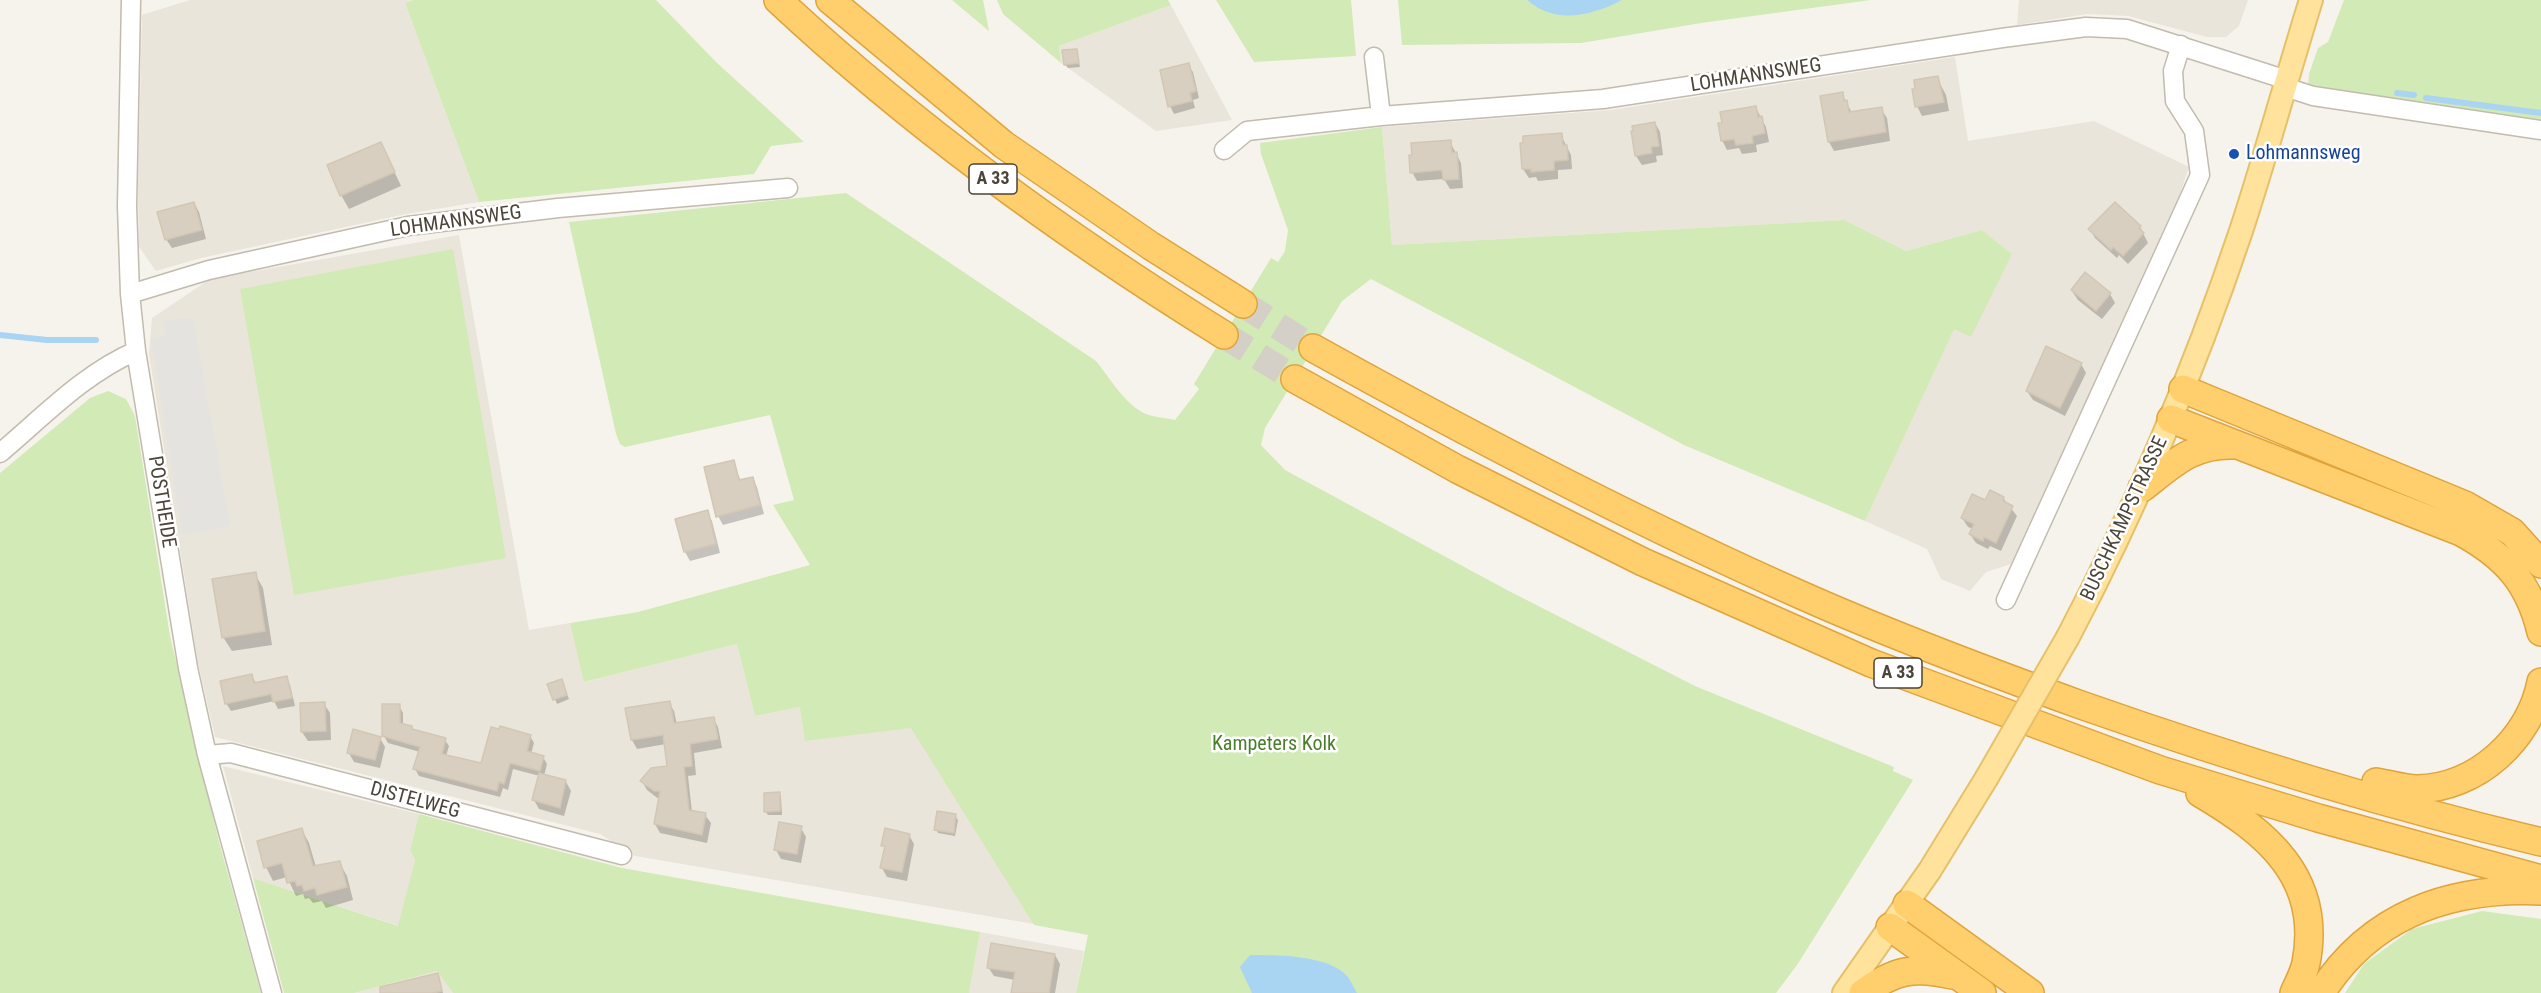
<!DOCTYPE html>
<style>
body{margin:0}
canvas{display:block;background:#f6f3ec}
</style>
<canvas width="2541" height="993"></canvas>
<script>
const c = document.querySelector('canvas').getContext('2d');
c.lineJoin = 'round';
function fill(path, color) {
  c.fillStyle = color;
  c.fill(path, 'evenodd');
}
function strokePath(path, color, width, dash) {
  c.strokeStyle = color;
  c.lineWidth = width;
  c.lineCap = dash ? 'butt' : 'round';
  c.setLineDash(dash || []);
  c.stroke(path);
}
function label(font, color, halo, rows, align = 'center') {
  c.font = font + ' "Roboto Condensed",sans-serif';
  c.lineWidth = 5;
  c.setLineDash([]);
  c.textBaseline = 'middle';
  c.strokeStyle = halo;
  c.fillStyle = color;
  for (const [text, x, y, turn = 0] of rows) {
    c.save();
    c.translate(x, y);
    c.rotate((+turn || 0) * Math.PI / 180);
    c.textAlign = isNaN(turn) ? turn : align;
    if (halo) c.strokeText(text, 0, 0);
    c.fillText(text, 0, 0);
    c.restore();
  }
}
fill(new Path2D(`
 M190,0H412L405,3L479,202L406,214L201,258L156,271L139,247L138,183L142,15Z
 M2019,0H2248L2239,26L2226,37H2207L2128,16L2087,14L2017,25Z
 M1171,5L1232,120L1156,131L1061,63L1059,46Z
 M1955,57L1968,141L2094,121L2189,167L2178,200L2011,564L1986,572L1970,591L1941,579L1927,549L1865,521L1954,328L1970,336L2012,254L1982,230L1906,251L1844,220L1392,245L1382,127L1611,110Z
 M459,235L529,630L570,623L585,682L737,644L755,716L800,707L913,728L1034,924L635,856L600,834L215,737L198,663L149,354L152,318L210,279Z
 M223,766L419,814L410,850L415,860L399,926L253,878Z
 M980,932L1084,951L1076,993H969Z
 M437,971L453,993H354Z`), '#eae5da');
fill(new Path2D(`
 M413,0H656L716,62L804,142L771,146L754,174L479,202L405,3Z
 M952,0H983L989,31Z
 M997,0H1168L1171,5L1059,46L1061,63L1003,14Z
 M1216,0H1351L1356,56L1254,62Z
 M1398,0H1527L1536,7L1593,12L1622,0H1871L1701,23L1581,43L1402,45Z
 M2344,0H2541V120L2308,87L2309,74L2318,48L2328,42Z
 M1382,127L1392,245L1844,220L1906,251L1982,230L2012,254L1971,337L1954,329L1865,521L1684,445L1371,279L1342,301L1265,428L1261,445L1285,470L1507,590L1695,686L1894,767L1893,771L1913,780L1797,965L1776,993H1076L1088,935L1034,925L911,728L805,741L800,707L755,716L737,644L584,682L570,623L638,612L810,565L773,505L794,500L770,415L625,447L620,444L616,434L569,222L846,193L1096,361C1111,379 1124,404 1146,414C1154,417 1166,418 1175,420L1199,389L1194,384L1271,258L1278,262L1285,251L1288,230L1261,154L1260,143Z
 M453,249L506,558L294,595L240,289Z
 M108,391L126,399L135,416L170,636L219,842L261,993H0V473L90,398Z
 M419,814L622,868L980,932L969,993H453L437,971L354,993H284L253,878L398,926L415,860L410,850Z
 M2482,911L2541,919V993H2345L2364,964L2412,929Z`), '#d2eab5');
fill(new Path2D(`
 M193,317L230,526L182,535L151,339L166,336L163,321Z`), '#e5e3e0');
fill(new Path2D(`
 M1527,0H1622C1591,16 1556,25 1527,0Z
 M1250,955C1278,955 1328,955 1347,976C1351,981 1354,988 1357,993H1252L1240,967Z`), '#a9d4f2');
fill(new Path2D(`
 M1076,50L1080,67L1068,68L1065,64Z
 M1188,65L1193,72L1199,98L1193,100L1195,108L1174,114L1170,106Z
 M1937,78L1946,95L1949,111L1922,116L1917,106Z
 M1842,94L1852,113L1881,109L1887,118L1890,141L1834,151L1829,142L1822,97Z
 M1756,108L1766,127L1769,142L1756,145L1757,152L1742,154L1739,148L1727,150L1722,140Z
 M1655,123L1660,132L1663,155L1656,156L1657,162L1642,165L1636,156L1632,132Z
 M1561,135L1571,155L1572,169L1558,170V179L1538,181L1536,177L1529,178L1523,169Z
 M1450,142L1461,163L1463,188L1450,189L1444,179L1417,181L1412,172Z
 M381,143L401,186L349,209L341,195Z
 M194,203L199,212L206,239L172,248L166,239Z
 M2115,204L2140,227L2148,243L2128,264L2119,255L2117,258L2095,238L2090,229Z
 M2072,291L2110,294L2115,303L2102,319L2078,300Z
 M2081,364L2086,373L2065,416L2033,400L2027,391Z
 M733,462L741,481L752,478L757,487L764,514L723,525L718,516Z
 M2003,498L2017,516L2001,551L1990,546L1988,549L1976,543L1970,534L1973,529L1968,527L1962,518L1986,502Z
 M707,512L712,521L720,553L690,561L685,552L676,520Z
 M255,574L263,588L272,645L232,651L223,637Z
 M251,675L256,683L286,678L290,685L295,706L278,709L274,701L231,711L226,703Z
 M549,685H563L569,699L557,704Z
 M669,703L674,711L677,725L713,718L718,727L722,748L694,753L696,775L688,776L692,812L705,815L711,823L707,843L660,833L655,824L660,800L647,790L642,781L668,767L666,744L637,749L632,740L627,709Z
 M324,704L330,713L331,740L308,741L302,732Z
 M399,706L403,713V725L412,727L414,731L445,740L449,746L446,756L482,765L530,736L534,743L531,754L543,757L547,764L544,776L566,782L571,791L564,816L539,809L534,800L540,776L513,769L508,790L503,788L500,797L419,776L415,769L420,752L388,743L384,736Z
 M380,738L385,747L380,768L354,762L349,753Z
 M779,793L781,797L782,815H768L765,811Z
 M955,816L958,820L955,836L938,833L936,829Z
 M801,828L806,837L801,863L781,859L776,850Z
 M302,830L309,843L316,867L339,862L347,876L353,900L326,908L322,901L313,903L309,898L305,899L303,894L296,896L287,877L273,881L266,867Z
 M909,835L914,844L907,881L887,877L882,868L886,850L883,845Z
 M1055,955L1060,964L1055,993H1013L1015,980L994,976L988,967Z
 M437,975L443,993H397Z`), '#0003');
strokePath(new Path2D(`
 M2397,93L2414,95
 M2426,98L2541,113
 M0,335L47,340H96`), '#a9d4f2', 6);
const building = new Path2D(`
 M1077,49L1079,63L1064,65L1062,50Z
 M1189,63L1196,91L1190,93L1192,101L1168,107L1160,70Z
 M1938,76L1944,102L1915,107L1912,89H1915L1914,80Z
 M1843,92L1844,101L1847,100L1849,112L1882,107L1886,132L1828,142L1820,96Z
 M1756,106L1758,117L1762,116L1765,133L1752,136L1753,143L1744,144L1736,145L1734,139L1721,141L1718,123H1722L1720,112Z
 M1655,122L1659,146L1651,147L1652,153L1635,156L1631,131H1633L1632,126Z
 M1562,133L1563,145H1567L1568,160L1554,161V170L1531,172V169H1522L1520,143H1523V136Z
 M1451,140L1452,153L1457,152L1459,179L1443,180L1442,170L1410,173L1409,155H1412L1411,143Z
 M381,142L395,172L340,196L327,165Z
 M194,202L202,230L165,240L157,212Z
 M2115,202L2141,226L2139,228L2144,233L2123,256L2113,247L2111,250L2088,229Z
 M2085,272L2111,293L2096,311L2071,290Z
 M2046,346L2082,363L2060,408L2026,391Z
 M734,460L739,480L753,477L760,505L716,517L704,467Z
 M1990,490L2004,497L2003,501L2013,506L1996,543L1984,537L1983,541L1969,534L1974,524L1961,518L1972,494L1985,500Z
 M708,510L716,544L684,552L675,519Z
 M256,572L265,631L222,638L212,579Z
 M252,674L254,683L287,676L292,698L273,702L271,694L225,704L220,681Z
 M562,679L567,695L553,700L547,684Z
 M670,701L674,723L714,717L718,739L690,744L692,766L684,767L689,810L706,813L702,835L654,824L660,791H654L640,781L651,768L667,766L663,735L631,740L625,708Z
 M325,702L326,731L301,732L300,703Z
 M382,704H400V723L412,726V729L446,738L442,754L481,763L491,727L499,729L500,726L531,735L527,751L544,756L540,771L510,763L504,784L499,782L497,791L413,769L420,747L382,736Z
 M353,729L381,737L375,760L347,753Z
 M539,773L566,780L560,808L532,800Z
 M780,792V811L764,812V793Z
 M937,811L956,814L954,833L934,830Z
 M779,822L802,826L797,854L774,850Z
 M302,828L313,866L340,861L347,887L317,895L315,888L304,891L302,885L297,886L295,881L287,883L282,863L264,868L257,841Z
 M885,828L910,834L902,872L880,868L885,846H881Z
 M991,943L1055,954L1049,993H1011L1015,972L987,968Z
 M438,973L442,991L432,993H380V987Z`);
fill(building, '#d8cfc1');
strokePath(building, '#d3c7b4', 1.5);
strokePath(new Path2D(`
 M1243,304L1313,348
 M1224,335L1295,379`), '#d4d0c8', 27, [27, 14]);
const minor = new Path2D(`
 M131,0L127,206L130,294L136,351L188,668L207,755L272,993
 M1374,57L1381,116
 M2285,87L2313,96L2541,130
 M1224,150L1247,131L1381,116L1603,99L2002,38L2086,27L2127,29L2287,80
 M130,294L209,270L408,226L558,208L788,188
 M0,453C43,417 83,374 136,351
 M2006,600L2200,175L2194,131L2175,101L2173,71L2181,45
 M207,755L231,753L622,855`);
const major = new Path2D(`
 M2068,637C2137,506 2194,371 2241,231C2266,155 2287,77 2311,0
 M1844,993L1930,870L1986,779`);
const highway = new Path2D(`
 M778,0C914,127 1066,237 1224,335
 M830,0L1004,145L1151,246L1243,304
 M1313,348C1473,437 1634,521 1801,595C1893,636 1987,671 2081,705C2232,758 2385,805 2541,842
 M1295,379L1457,469L1643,562L1871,663L2160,770L2318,818L2541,879
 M2183,389L2465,505L2512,532L2541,564
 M2171,419L2461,532C2505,556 2529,582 2541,632
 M2142,488C2173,464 2193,443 2235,445
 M2376,782C2389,784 2404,789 2417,789C2477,788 2530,739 2541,682
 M2200,793C2266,832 2323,877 2306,963C2304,973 2298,984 2294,993
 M1907,904L2030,993
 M1890,927L1982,993
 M1863,993C1895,970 1914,966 1952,975
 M2321,993C2371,914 2451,887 2541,891`);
strokePath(minor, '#c2bbae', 21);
strokePath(major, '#e6c16a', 26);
strokePath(highway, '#e0a43c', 30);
strokePath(minor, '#fff', 18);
strokePath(major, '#ffe39c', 22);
strokePath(highway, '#ffcf6e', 27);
const majorBridge = new Path2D(`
 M1986,779L2068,637`);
strokePath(majorBridge, '#e6c16a', 26, []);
strokePath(majorBridge, '#ffe39c', 22);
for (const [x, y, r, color] of [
 [2234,154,6,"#1a4fb4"]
]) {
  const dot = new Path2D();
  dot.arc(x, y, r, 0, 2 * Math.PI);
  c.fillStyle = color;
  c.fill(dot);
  strokePath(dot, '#fff', 2);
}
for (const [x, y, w] of [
 [993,179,48],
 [1898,673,48]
]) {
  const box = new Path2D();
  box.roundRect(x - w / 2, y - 15, w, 30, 4.5);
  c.fillStyle = '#fff';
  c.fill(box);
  strokePath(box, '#4b4439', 1.5);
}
label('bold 18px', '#4b4439', null, [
 ["A 33",993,179],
 ["A 33",1898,673]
]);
label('20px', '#4b4439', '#fff', [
 ["LOHMANNSWEG",1756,76,-9],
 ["LOHMANNSWEG",456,222,-8],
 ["POSTHEIDE",161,502,81],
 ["BUSCHKAMPSTRASSE",2125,519,-65],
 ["DISTELWEG",415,801,15]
]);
label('20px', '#164399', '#fff', [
 ["Lohmannsweg",2246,154]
], 'left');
label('20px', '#4a7f2a', '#fff', [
 ["Kampeters Kolk",1274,745]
]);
</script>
